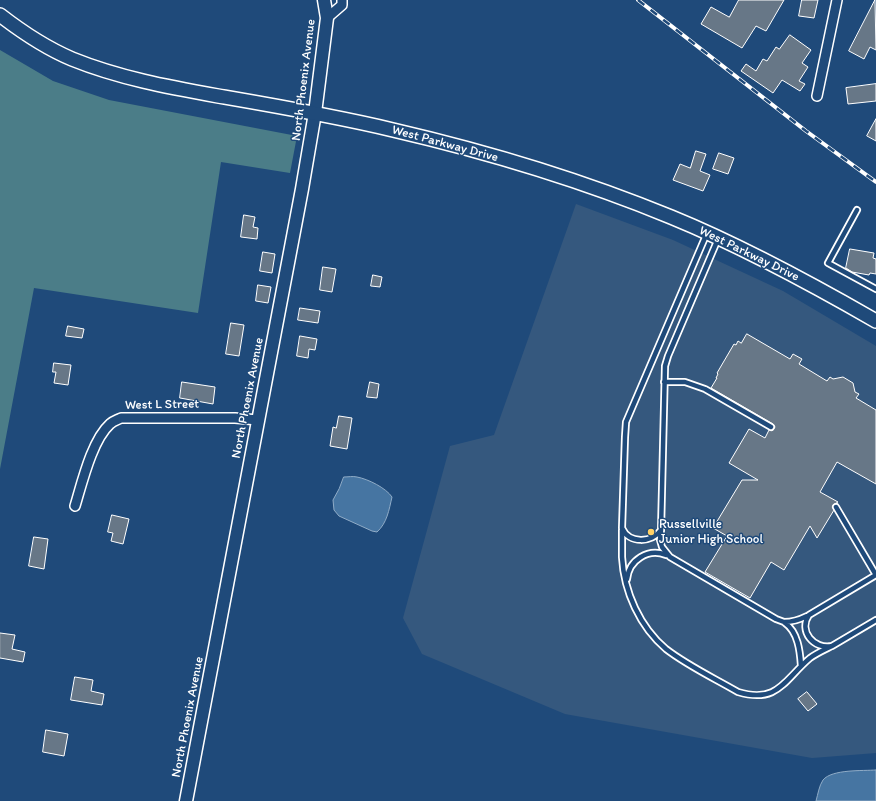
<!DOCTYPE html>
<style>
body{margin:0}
canvas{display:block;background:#1f4a7a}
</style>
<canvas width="876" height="801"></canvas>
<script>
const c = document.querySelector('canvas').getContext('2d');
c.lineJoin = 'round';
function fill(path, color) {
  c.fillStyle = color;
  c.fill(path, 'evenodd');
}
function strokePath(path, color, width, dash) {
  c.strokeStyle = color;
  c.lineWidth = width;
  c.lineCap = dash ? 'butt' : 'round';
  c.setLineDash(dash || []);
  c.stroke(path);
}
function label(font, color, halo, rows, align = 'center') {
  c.font = font + ' Itim,sans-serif';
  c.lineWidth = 3;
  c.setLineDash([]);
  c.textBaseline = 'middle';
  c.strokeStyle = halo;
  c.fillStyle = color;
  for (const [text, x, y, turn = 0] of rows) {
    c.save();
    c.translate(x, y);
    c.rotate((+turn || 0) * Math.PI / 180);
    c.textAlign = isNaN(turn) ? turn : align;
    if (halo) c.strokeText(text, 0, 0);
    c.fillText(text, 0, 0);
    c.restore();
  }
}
fill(new Path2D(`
 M576,204L673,240L783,291L876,346V753L812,758L565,714L422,654L403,618L450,446L494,435Z`), '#35587e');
fill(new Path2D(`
 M0,50L53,81L109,100L297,136L290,173L221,162L198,313L34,288L0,469Z`), '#4b7d88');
const water = new Path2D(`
 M344,477C348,477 353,476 357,477C368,479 386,488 392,497C389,510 387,523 377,532L372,531L339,516L334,510L333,500L339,489Z
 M876,770V801H816C818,794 819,786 823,780C832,769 863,771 876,770Z`);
fill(water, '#4675a2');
strokePath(water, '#90acc7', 1);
const building = new Path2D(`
 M739,0H784L766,31L756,26L742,48L701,24L711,7L729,17Z
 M802,0H818L814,18L799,16Z
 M875,0L876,50L870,47L864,59L849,51Z
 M790,35L811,50L802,63L808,67L799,81L805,84L800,91L782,80L773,93L741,71L746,64L756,71L763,59L767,61L776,47L779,49Z
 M876,84V101L848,104L846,88Z
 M876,119V141L867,136Z
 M696,151L706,154L700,171L710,175L703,191L673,180L680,164L690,168Z
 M719,153L734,158L728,174L713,169Z
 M244,215L255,217L253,227L258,228L257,239L241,237Z
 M850,249L874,253L873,258L876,259V274L870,273L869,275L852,272L846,268Z
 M263,252L275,254L272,273L260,271Z
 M323,267L336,269L332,292L320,290Z
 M373,275L382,277L380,287L371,286Z
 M258,285L271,287L268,303L256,301Z
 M300,308L320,311L318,323L298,320Z
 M231,323L244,325L239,356L226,354Z
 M68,326L84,329L82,338L66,336Z
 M747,334L790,359L793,354L802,359L799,364L827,381L830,377L833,379L843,377L853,383L855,392L859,394L856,398L876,410V484L837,462L820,492L838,502L833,505L834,510L817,538L810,526L784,570L771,562L750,598L705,572L727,536L713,528L742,480H758L729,463L749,429L765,438L769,430H773L775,427L773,424L711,388L717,378H716L718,374L717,373L734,344L736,345L738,341L741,343Z
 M300,336L317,339L315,350L309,349L308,358L297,356Z
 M54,363L71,365L68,385L54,383L56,372H53Z
 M182,382L215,387L213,404L180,398Z
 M370,382L379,384L377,398L367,397Z
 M339,416L352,418L347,449L330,446L333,427L336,428Z
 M112,515L129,519L123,544L111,541L113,533L108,532Z
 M34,537L48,539L44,569L29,566Z
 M0,633L15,635L12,649L25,652L23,662L0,658Z
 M75,677L93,680L91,691L104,694L102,705L71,700Z
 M807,692L817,704L808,711L798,699Z
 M46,730L68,734L64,756L43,752Z`);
fill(building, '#677787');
strokePath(building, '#fff', 1);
const service = new Path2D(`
 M857,210L828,263L876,289
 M707,233L626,422L625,437L622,528C629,544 652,543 661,530L665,366L668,356L718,239
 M664,382H685L705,389L771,427
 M836,507L876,575L809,615C798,631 814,650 832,646L876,620
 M622,530C622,539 622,548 622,557C624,592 640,627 666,649C688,666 714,678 738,692C778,704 784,680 810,658C817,653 824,650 832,646
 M661,530L660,540L662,547L670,557L776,619L784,622C793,622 799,620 807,616
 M627,579C629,560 648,548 666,555
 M785,623C798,632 800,651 801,666`);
const minor = new Path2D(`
 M327,18L342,5V0
 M817,96L837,0
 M75,506C82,483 92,440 110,424C113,421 117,420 121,418H235L258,420`);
const tertiary = new Path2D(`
 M186,801L302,189L315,113L327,18L324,0`);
const secondary = new Path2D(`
 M0,15C22,32 46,48 72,59C119,78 168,87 218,96C276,106 335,116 393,130C488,152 581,180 671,217C742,246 810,283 876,321`);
strokePath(service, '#fff', 8);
strokePath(minor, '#fff', 12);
strokePath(tertiary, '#fff', 15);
strokePath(secondary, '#fff', 16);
strokePath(service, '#1f4a7a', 4.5);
strokePath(minor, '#1f4a7a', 9);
strokePath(tertiary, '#1f4a7a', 12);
strokePath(secondary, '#1f4a7a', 13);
const rail = new Path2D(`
 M638,0L806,131L876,182`);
strokePath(rail, '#fff', 4);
strokePath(rail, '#1f4a7a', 2.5, [8]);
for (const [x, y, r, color] of [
 [651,532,4,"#ffd166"]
]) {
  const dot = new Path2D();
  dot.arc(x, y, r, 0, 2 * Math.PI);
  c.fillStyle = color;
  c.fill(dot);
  strokePath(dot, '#1f4a7a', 1.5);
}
label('13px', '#fff', '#1f4a7a', [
 ["North Phoenix Avenue",304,80,-83],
 ["West Parkway Drive",445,144,15],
 ["West Parkway Drive",749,254,26],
 ["North Phoenix Avenue",248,398,-79],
 ["West L Street",162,405,-1],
 ["North Phoenix Avenue",188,717,-79]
]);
label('13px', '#fff', '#1f4a7a', [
 ["Russellville",659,525],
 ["Junior High School",659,540]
], 'left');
</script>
